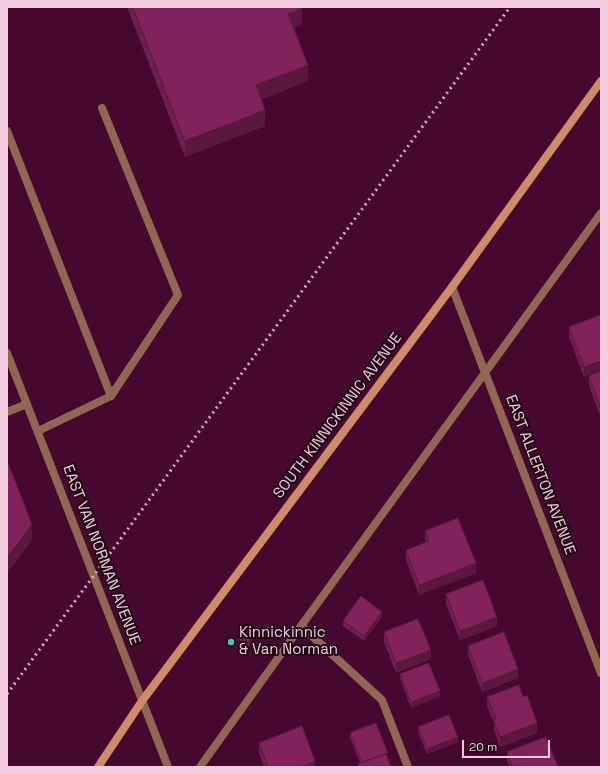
<!DOCTYPE html>
<style>
body{margin:0}
#map{position:relative;width:608px;height:774px;overflow:hidden;background:#46082e;font-family:"Space Grotesk",sans-serif}
canvas{display:block}
.frame{position:absolute;inset:0;border:8px solid #f3ccde;pointer-events:none}
.scale{position:absolute;left:462px;top:740px;width:88px;height:18px;box-sizing:border-box;border:2px solid #f3ccde;border-top:0;padding-left:5px;font-size:12px;line-height:14px;white-space:nowrap;color:#f3ccde;-webkit-text-stroke:3px #1e0513;paint-order:stroke}
</style>
<div id="map">
<canvas width="608" height="774"></canvas>
<div class="frame"></div>
<div class="scale">20 m</div>
</div>
<script>
const c = document.querySelector('canvas').getContext('2d');
c.lineJoin = 'round';
function strokePath(path, color, width, dash) {
  c.strokeStyle = color;
  c.lineWidth = width;
  c.lineCap = dash ? 'butt' : 'round';
  c.setLineDash(dash || []);
  c.stroke(path);
}
function fill(path, color) {
  c.fillStyle = color;
  c.fill(path, 'evenodd');
}
function label(font, color, halo, rows, align = 'center') {
  c.font = font + ' "Space Grotesk",sans-serif';
  c.lineWidth = 4;
  c.setLineDash([]);
  c.textBaseline = 'middle';
  c.strokeStyle = halo;
  c.fillStyle = color;
  for (const [text, x, y, turn = 0] of rows) {
    c.save();
    c.translate(x, y);
    c.rotate((+turn || 0) * Math.PI / 180);
    c.textAlign = isNaN(turn) ? turn : align;
    if (halo) c.strokeText(text, 0, 0);
    c.fillText(text, 0, 0);
    c.restore();
  }
}
strokePath(new Path2D(`
 M102,108L178,295L111,396
 M7,131L111,396L38,431
 M7,412L27,404
 M301,626L382,700L408,767`), '#916751', 8);
strokePath(new Path2D(`
 M452,287L601,673
 M7,353L168,767
 M200,767L301,626L601,213`), '#916751', 8);
strokePath(new Path2D(`
 M98,767L142,701L452,287L601,81`), '#ce8b67', 8);
strokePath(new Path2D(`
 M7,694L510,7`), '#d8adc2', 3, [2, 4]);
fill(new Path2D(`
 M127,7H301L302,24L294,28L308,81L261,100L265,126L185,157Z
 M601,315L584,377L569,337V327Z
 M601,371V418L589,386V376Z
 M425,531L476,573L419,595L406,560V550L426,542L425,540Z
 M446,594L497,626L460,640L446,604Z
 M382,617L364,641L343,626V621Z
 M384,632L431,659L396,673L384,642Z
 M238,634L252,642L249,647L238,639Z
 M468,646L518,678L482,692L468,655Z
 M400,674L440,696L411,708L400,679Z
 M487,697L537,733L500,747L494,730V723L487,706Z
 M418,727L458,742L427,754L418,732Z
 M350,733L388,758L391,767H358V764L360,763L350,738Z
 M259,743L315,767H264L259,753Z
 M507,752L558,767H510L507,761Z`), '#6f1e4d');
fill(new Path2D(`
 M302,8V24L288,30V14Z
 M308,65V81L256,102V85Z
 M265,110V126L185,157V141Z
 M601,361V370L584,377V367Z
 M32,524V540L7,574V558Z
 M476,563V573L419,595V585Z
 M382,612V617L364,641V636Z
 M497,617V626L460,640V631Z
 M252,637V642L249,647V642Z
 M431,650V659L396,673V663Z
 M518,669V678L482,692V683Z
 M440,691V696L411,708V702Z
 M537,723V733L500,747V737Z
 M458,737V742L427,754V749Z
 M315,761V767H301Z`), '#5a183f');
const building = new Path2D(`
 M133,7H301L302,8L288,14L308,65L256,85L265,110L185,141Z
 M601,315V361L584,367L569,327Z
 M601,371V409L589,376Z
 M7,460L32,524L7,558Z
 M458,518L476,563L419,585L406,550L429,541L425,531Z
 M483,580L497,617L460,631L446,594Z
 M361,596L382,612L364,636L343,621Z
 M418,619L431,650L396,663L384,632Z
 M241,629L252,637L249,642L238,634Z
 M504,632L518,669L482,683L468,646Z
 M429,663L440,691L411,702L400,674Z
 M519,685L523,697L527,695L537,723L500,737L494,721L496,718L487,697Z
 M449,715L458,737L427,749L418,727Z
 M376,723L388,753L362,763L350,733Z
 M302,726L315,761L301,767H268L259,743Z
 M546,737L558,767H513L507,752Z
 M386,754L391,767H359L358,764Z`);
fill(building, '#81235a');
strokePath(building, '#5a183f', 1);
for (const [x, y, r, color] of [
 [231,642,4,"#35d4a7"]
]) {
  const dot = new Path2D();
  dot.arc(x, y, r, 0, 2 * Math.PI);
  c.fillStyle = color;
  c.fill(dot);
  strokePath(dot, '#1e0513', 1.5);
}
label('15px', '#f3ccde', '#1e0513', [
 ["SOUTH KINNICKINNIC AVENUE",338,416,-53],
 ["EAST ALLERTON AVENUE",540,475,69],
 ["EAST VAN NORMAN AVENUE",101,555,69]
]);
label('15px', '#f3ccde', '#1e0513', [
 ["Kinnickinnic",239,633],
 ["& Van Norman",239,650]
], 'left');
</script>
